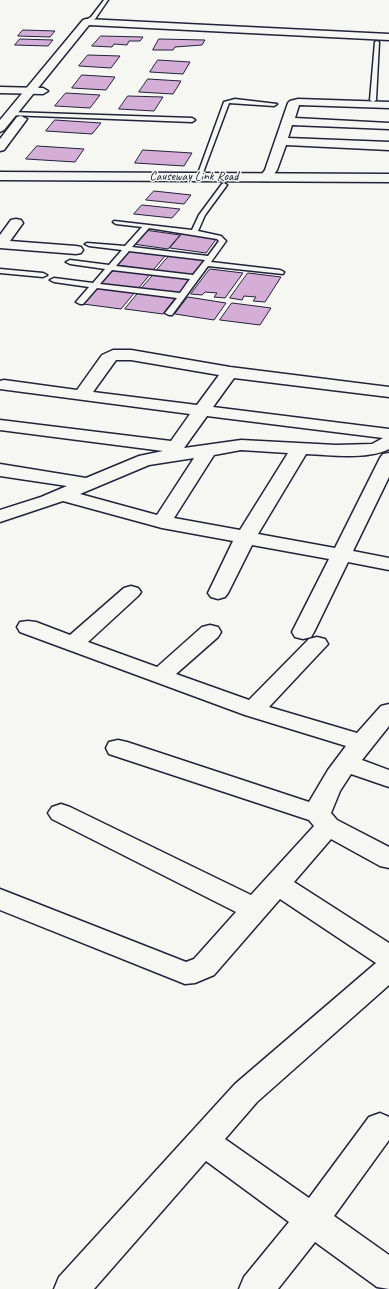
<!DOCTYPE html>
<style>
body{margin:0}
canvas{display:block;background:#f6f6f2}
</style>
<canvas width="389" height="1289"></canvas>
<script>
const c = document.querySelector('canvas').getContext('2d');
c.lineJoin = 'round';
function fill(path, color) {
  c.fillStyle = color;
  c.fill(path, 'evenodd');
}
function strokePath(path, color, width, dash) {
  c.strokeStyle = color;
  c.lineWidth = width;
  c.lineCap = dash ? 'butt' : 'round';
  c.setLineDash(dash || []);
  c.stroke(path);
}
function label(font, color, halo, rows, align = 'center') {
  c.font = font + ' Caveat,sans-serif';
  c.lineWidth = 3;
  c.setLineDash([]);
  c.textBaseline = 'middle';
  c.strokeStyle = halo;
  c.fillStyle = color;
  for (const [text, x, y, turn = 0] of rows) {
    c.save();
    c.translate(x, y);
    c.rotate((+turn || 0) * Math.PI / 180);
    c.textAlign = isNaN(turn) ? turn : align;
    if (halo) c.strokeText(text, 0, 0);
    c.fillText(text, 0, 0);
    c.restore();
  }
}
const building = new Path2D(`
 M23,30L55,31L50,37L18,36Z
 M101,36L143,37L140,41H129L127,45L114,44L112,47L92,46Z
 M20,39L53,40L48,46L15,45Z
 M159,39L205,40L202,45L175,47L173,50H153Z
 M88,55L120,56L111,68L79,66Z
 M158,60L190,62L183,74L150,72Z
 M82,75L115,77L106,90L72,88Z
 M148,79L181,81L173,94L139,92Z
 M66,93L100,95L90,108L55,106Z
 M128,96L163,97L154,111L119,109Z
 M55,120L101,123L92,134L46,131Z
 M37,146L84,149L75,162L26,159Z
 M143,150L192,153L184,166L135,163Z
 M154,191L191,195L184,204L146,200Z
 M142,205L180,209L172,218L134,214Z
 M145,230L180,235L168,249L133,244Z
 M182,234L217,238L206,253L170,248Z
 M130,251L166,255L153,270L117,265Z
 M169,256L205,260L193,275L156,271Z
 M115,269L151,273L138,289L101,284Z
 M210,269L243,273L225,298L214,297L217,293L205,292L202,295L191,294Z
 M248,273L281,277L265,302L253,301L256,297L244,296L242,300L230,298Z
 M154,274L191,278L179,294L141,289Z
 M97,287L135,292L121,309L83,304Z
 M139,292L176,297L163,314L125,309Z
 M188,297L226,303L214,320L175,314Z
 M232,303L271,308L260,325L220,320Z`);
fill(building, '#d4aed7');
strokePath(building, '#22223b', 1);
const lane = new Path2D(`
 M104,0H108L95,19L84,23V21L91,17Z
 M377,41L379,42L376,100L373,102L370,100L375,42Z
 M235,99L277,104L274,106L229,103L201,178L196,179L224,102Z
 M10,112L192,118L195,120L192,122L8,115L7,114Z
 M224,183L227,185L205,215L198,231L221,236L226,241L211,262L280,270L284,272L283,274L208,266L172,315H169L165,313L177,298L97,288L83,304H80L76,302L89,287L54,282L50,280L54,278L93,283L105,269L70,264L66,262L70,260L109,265L122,250L89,246L85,244L87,243L125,246L142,227L116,224L113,222L114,221L192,230L199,215L222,184ZM149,228L217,239L219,241L208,256L132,247ZM129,251L205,260L193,275L116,266ZM112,270L190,279L180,293L100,284Z
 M0,269L43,273L47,275L43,277L0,273Z`);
const street = new Path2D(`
 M0,87L43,88L48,91L43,94L0,93Z
 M298,99L389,102V108L299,105L295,118L389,123V129L292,125L288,138L389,142V150L286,145L277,170L269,181H261L259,178L265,170L288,103L290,101Z
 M16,219L21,220L23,223L10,241L76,246L81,247L83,250L81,253L76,254L0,248V235L11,220Z
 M113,350H131L230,367L389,387V397L234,378L213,407L389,429V449C367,460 330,455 306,454L258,534L335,548L380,458L383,454L389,453V477L353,551L389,558V570L348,562L314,632L311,637L303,639L295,637L292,632L329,559L252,545L228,593L225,597L218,599L211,597L208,593L233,541L162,528L63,501L0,522V510L41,497L67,486L0,476V464L86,478L139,456L163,451L0,430V420L171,441L190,414L0,389V381L4,380L77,390L102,355ZM116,360H131L219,375L197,405L93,392ZM207,416L383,438L372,444L336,445L241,440L184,448ZM241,450L288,453L240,530L174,518L214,455ZM194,458L157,515L80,494L149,465Z
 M131,586L138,588L141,592L138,596L88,642L157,667L202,627L210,625L218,627L221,632L218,637L176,674L249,700L309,639L317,637L325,639L328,644L269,707L357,733L381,706L389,704V726L362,760L389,770V787L351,774L340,791L331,813L337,820L389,847V868L380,866L331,839L294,882L389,943V985L257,1102L225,1139L309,1198L369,1117L380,1113L389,1117V1140L334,1216L389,1255V1289L377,1287L315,1242L278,1289H239L244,1277L289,1222L206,1161L94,1289H54L59,1277L235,1084L376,963L280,899L214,975L195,983L185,984L0,910V889L186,962L194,959L236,912L52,819L48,813L52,807L61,804L70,807L251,895L314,826L309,820L109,754L106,748L109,742L118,740L127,742L309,802L328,770L346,746L245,715L20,632L17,627L20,622L28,621L36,622L70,635L124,588Z`);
const secondary = new Path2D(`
 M86,19L389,34V40L89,25L4,130L0,132V120L83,20Z
 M21,116L27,119L4,150L0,151V139L17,117Z
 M0,172L389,174V182L0,180Z`);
strokePath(lane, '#22223b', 3);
strokePath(street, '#22223b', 3);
strokePath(secondary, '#22223b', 3);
fill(lane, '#f6f6f2');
fill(street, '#f6f6f2');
fill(secondary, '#f6f6f2');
label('13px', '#22223b', '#f6f6f2', [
 ["Causeway Link Road",194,177]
]);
</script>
